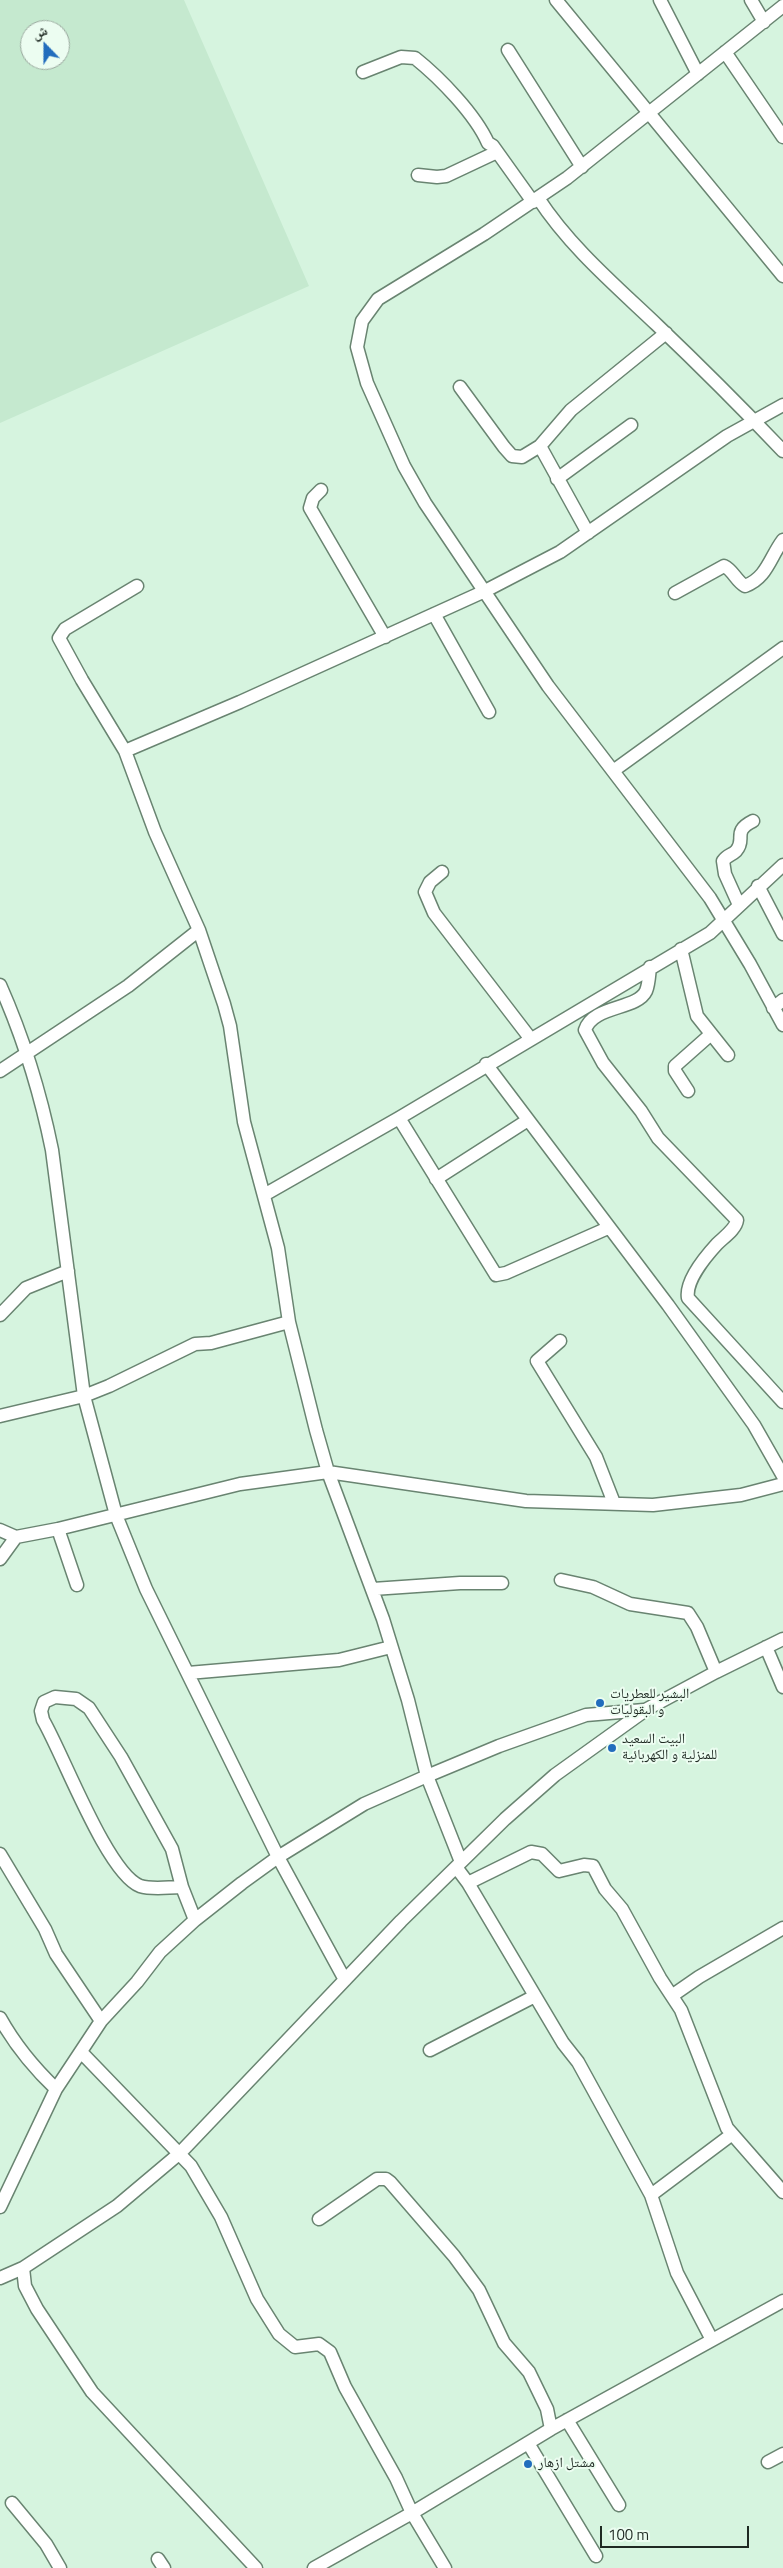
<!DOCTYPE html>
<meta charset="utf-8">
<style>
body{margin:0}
#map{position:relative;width:783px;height:2568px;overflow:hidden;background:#d6f4df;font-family:"Titillium Web","Noto Naskh Arabic",sans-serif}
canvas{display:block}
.north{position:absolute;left:20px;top:20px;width:50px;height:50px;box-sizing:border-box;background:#ecfdf1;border:1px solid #9aa89e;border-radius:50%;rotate:338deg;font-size:14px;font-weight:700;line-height:20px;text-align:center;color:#1e2922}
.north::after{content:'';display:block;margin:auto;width:18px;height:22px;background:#226dbd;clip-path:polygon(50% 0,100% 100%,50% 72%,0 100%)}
.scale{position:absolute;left:600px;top:2526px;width:149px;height:22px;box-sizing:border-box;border:2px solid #1e2922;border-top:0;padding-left:6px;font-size:15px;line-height:18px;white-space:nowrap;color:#1e2922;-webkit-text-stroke:4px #ecfdf1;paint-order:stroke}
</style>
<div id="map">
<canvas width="783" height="2568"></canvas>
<div class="north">ش</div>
<div class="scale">100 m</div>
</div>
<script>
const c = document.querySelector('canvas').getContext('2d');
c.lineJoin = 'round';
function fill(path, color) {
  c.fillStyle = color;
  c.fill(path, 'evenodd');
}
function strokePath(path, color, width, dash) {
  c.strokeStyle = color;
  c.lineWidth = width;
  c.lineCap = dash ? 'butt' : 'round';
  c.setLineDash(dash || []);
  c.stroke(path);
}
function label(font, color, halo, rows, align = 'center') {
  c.font = font + ' "Titillium Web","Noto Naskh Arabic",sans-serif';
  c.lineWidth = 4;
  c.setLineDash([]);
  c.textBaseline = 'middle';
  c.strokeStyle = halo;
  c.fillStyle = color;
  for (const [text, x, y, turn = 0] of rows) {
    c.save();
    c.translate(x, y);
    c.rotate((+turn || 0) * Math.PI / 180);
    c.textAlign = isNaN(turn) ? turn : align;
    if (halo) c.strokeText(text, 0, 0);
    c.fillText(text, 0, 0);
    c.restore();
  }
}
fill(new Path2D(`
 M0,0H184L309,286L0,423ZM30,30H60V60H30Z`), '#c5e9cf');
const minor = new Path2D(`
 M556,0L783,276
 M660,0L698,74
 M751,0L764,22
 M783,6L567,178L484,234L378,299L362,321L357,347L367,383L404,466L425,503L548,686L710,898L750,964L783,1025
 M508,50L582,167
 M725,52L783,137
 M363,72L401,57L415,58C440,78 475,114 488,143L493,146L533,202
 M418,175L437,177L446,176L497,152
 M538,198C570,247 615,285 657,325C700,366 742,408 783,451
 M460,387L504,447L512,456L522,457L540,446L571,410L666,333
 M540,446L588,533
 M557,479L631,425
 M321,490L313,498L310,508L385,637
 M137,586L65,629L59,638L82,680L125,751L155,832L199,930L224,1004L230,1026L244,1122L278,1248L289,1322L316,1430L328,1472L383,1619L408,1700L427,1776L461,1862
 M675,593L724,566C733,570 736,581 745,586C767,578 770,557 783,540
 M434,614L489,712
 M125,751L240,702L485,591L560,552L727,436L783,405
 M613,771L783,648
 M442,872L430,882L425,892L434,913L530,1038
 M758,886L783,934
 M739,905L725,874L723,861C727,855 732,855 736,851C747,839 731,832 753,821
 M681,949L697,1016L728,1055
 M650,967C649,975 649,984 646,991C637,1010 593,1005 585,1030L603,1063L641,1111L658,1138L737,1220C736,1229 724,1237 717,1244C706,1256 685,1281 688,1298L783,1402
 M0,985C24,1039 40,1091 52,1150L84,1396L116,1515L146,1589L278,1857L345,1980
 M773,1008L783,1000
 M486,1064L668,1305L754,1425L783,1476
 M0,1071L128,986L199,930
 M688,1091L675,1071V1066L710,1035
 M399,1118L496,1275L506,1273L608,1228
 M436,1179L528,1120
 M264,1195L399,1118L710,933L783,865
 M0,1315L26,1288L68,1271
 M560,1341L537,1361L596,1457L614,1503
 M0,1416L84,1396L109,1386L195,1344L211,1343L289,1322
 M58,1529L77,1585
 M0,1530L16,1537L58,1529L240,1484L328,1472L526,1501L653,1505L741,1495L783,1484
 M0,1559L16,1537
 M561,1580L593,1587L630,1604L688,1613L697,1627L716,1672
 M373,1589L460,1583H502
 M766,1647L783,1687
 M188,1673L339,1660L391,1647
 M0,1854L45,1929L56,1954L101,2021
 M456,1867L468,1883L563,2043L578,2062L651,2195L677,2273L712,2340
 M468,1883L531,1852L542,1854L559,1871L584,1865L593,1866L605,1889L622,1909L660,1978L681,2010L727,2128L783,2192
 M182,1887C168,1887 153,1890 140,1886C107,1873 63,1754 43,1720L41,1711L44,1702L55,1697L76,1699L89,1708L121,1757L172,1849L182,1887L195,1920
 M673,1995L699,1977L783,1928
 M0,2018C15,2045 34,2068 56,2089
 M430,2050L535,1996
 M81,2052L191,2166L221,2217L257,2299L279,2334L295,2347L319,2344L330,2352L345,2387L396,2478L412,2513L445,2568
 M651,2195L731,2135
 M0,2207L56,2089L101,2021L137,1982L160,1952L195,1920L242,1883L278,1857L364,1804L427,1776L499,1746L586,1715L644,1710
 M319,2219L377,2179H386L390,2182L454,2256L479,2290L504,2343L529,2372L547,2409L551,2429
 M0,2278L23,2268
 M567,2420L619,2505
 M528,2443L596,2556
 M768,2462L783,2454
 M12,2503L46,2544L60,2568
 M158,2559L164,2568
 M256,2568L92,2392L37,2309L25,2286L23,2268L117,2206L180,2153L401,1921L505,1819L555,1775L647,1709L716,1672L783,1639
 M314,2568L412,2513L551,2429L783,2301`);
strokePath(minor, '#698471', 15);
strokePath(minor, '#fff', 12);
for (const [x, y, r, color] of [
 [600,1703,5,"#226dbd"],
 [612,1748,5,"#226dbd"],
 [528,2464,5,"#226dbd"]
]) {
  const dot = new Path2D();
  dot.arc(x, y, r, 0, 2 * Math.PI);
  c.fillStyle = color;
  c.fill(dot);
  strokePath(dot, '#ecfdf1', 2);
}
label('14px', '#1e2922', '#ecfdf1', [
 ["البشير للعطريات",610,1695],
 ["و البقوليات",610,1711],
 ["البيت السعيد",622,1740],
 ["للمنزلية و الكهربائية",622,1756],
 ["مشتل ازهار",538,2464]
], 'left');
</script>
